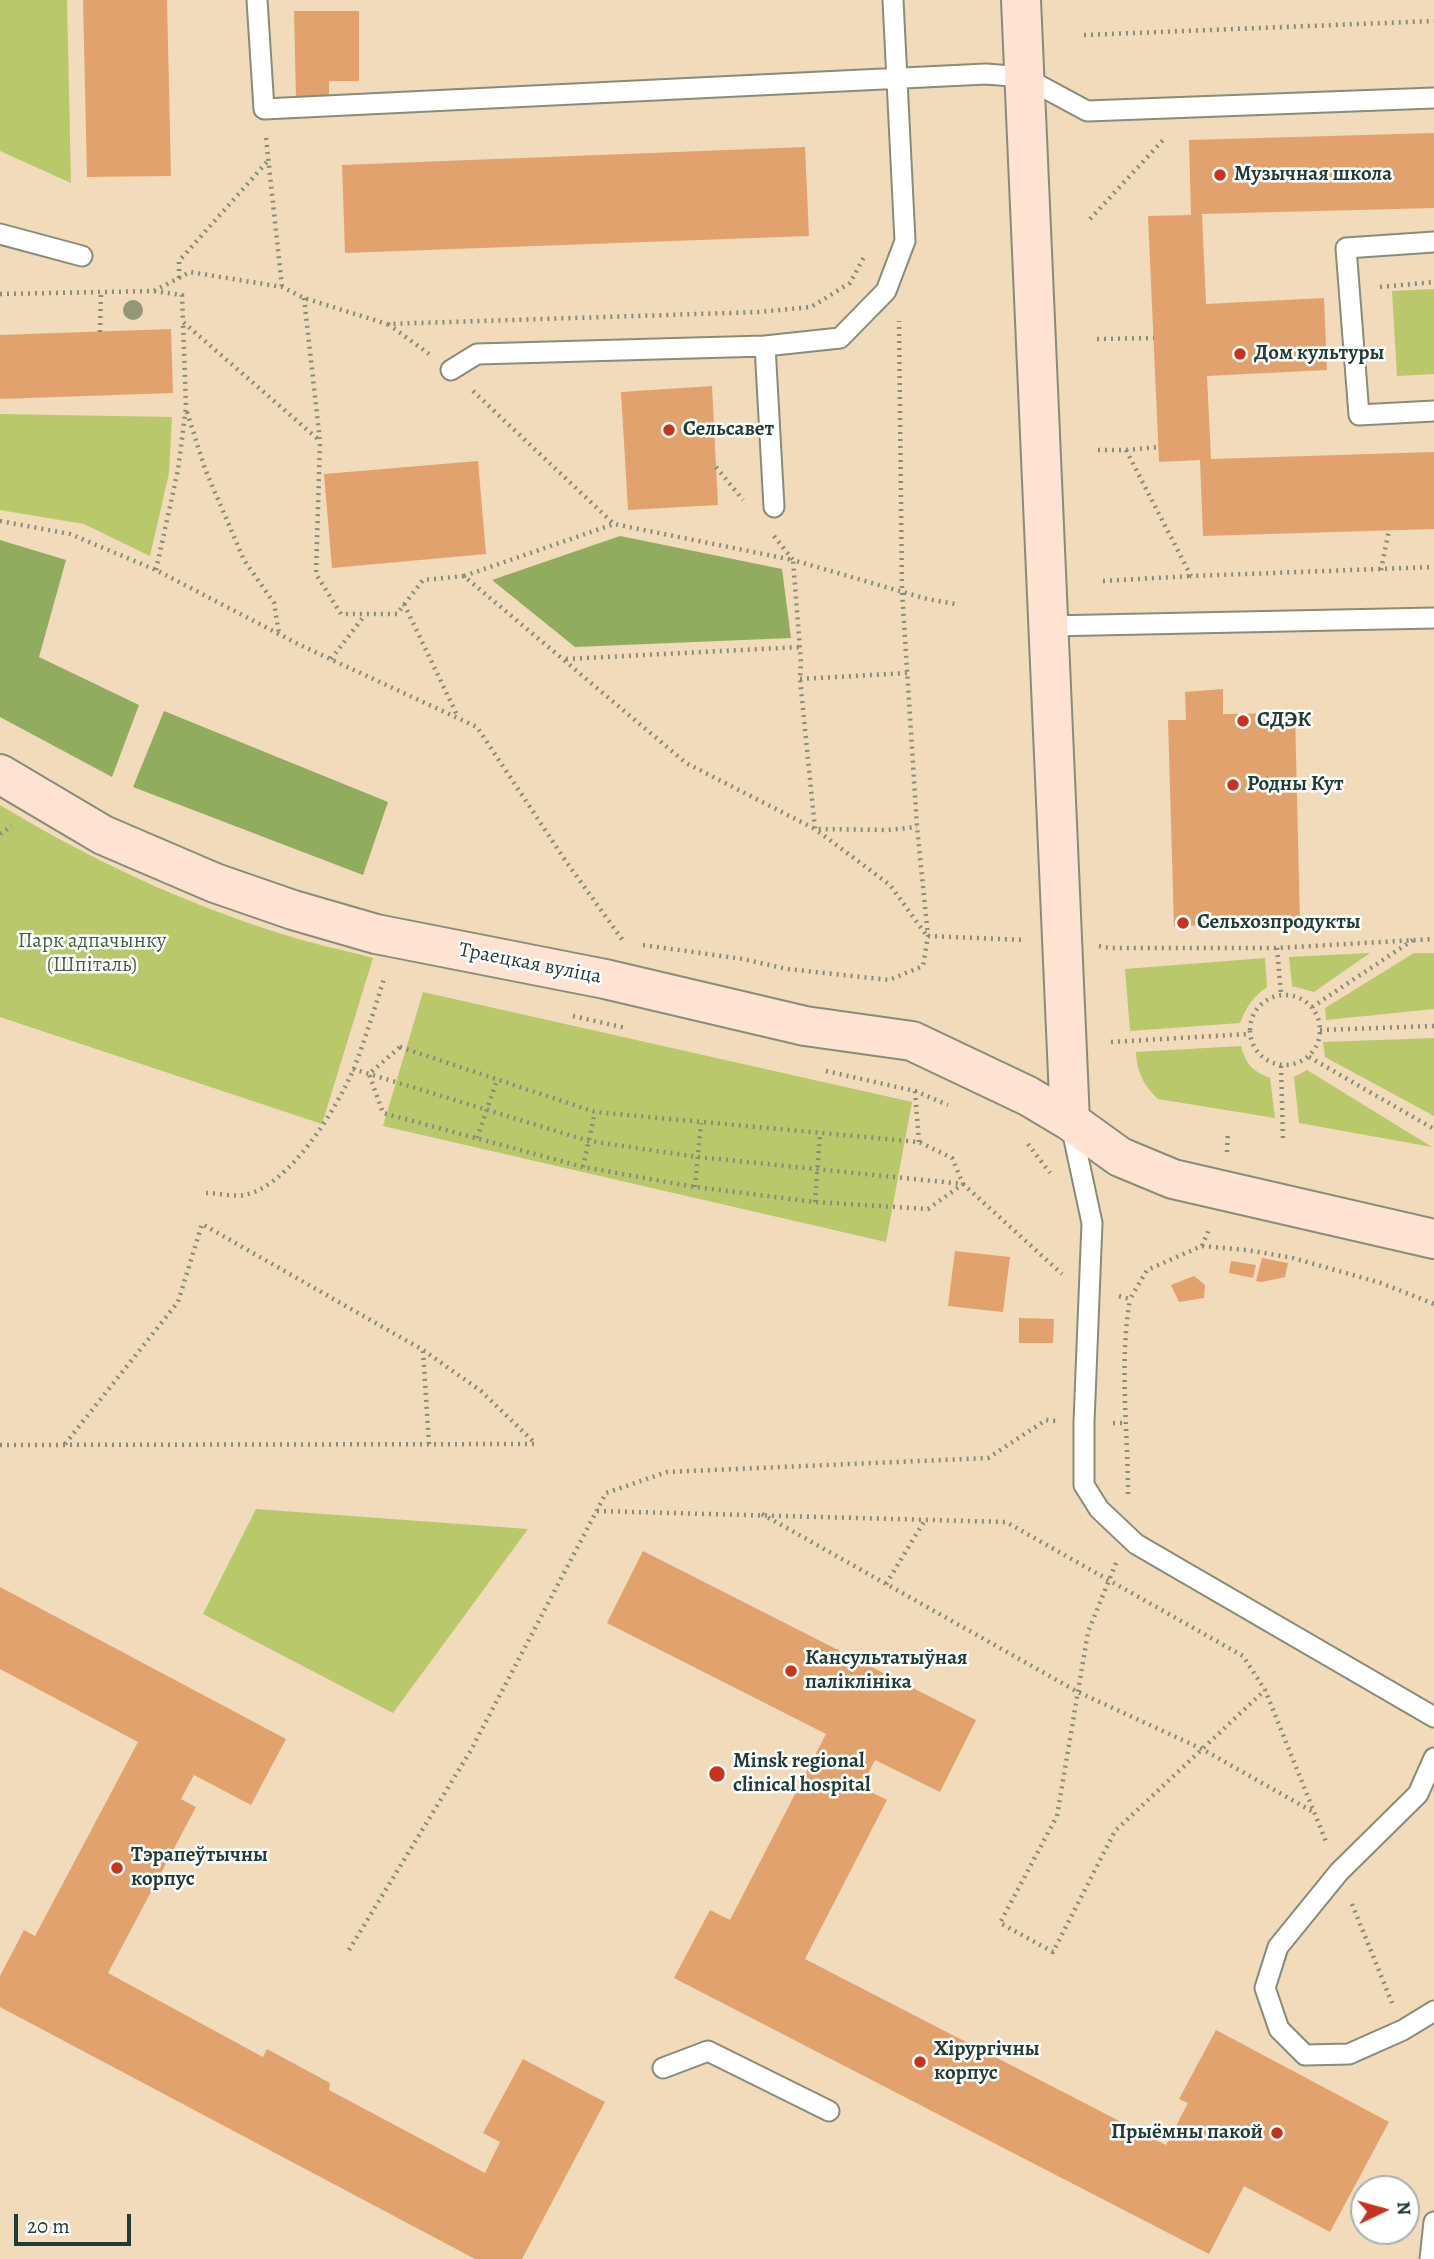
<!DOCTYPE html>
<meta charset="utf-8">
<style>
body{margin:0}
#map{position:relative;width:1434px;height:2259px;overflow:hidden;background:#f1dbbb;font-family:Alegreya,serif}
canvas{display:block}
.north{position:absolute;left:1350px;top:2175px;width:70px;height:70px;box-sizing:border-box;background:#fff;border:2px solid #a5b1ae;border-radius:50%;rotate:85deg;font-size:19px;font-weight:700;line-height:28px;text-align:center;color:#1f3d34}
.north::after{content:'';display:block;margin:auto;width:24px;height:32px;background:#c8321e;clip-path:polygon(50% 0,100% 100%,50% 72%,0 100%)}
.scale{position:absolute;left:14px;top:2214px;width:117px;height:32px;box-sizing:border-box;border:4px solid #1f3d34;border-top:0;padding-left:9px;font-size:21px;line-height:24px;white-space:nowrap;color:#1f3d34;-webkit-text-stroke:5px #fff;paint-order:stroke}
</style>
<div id="map">
<canvas width="1434" height="2259"></canvas>
<div class="north">N</div>
<div class="scale">20 m</div>
</div>
<script>
const c = document.querySelector('canvas').getContext('2d');
c.lineJoin = 'round';
function fill(path, color) {
  c.fillStyle = color;
  c.fill(path, 'evenodd');
}
function strokePath(path, color, width, dash) {
  c.strokeStyle = color;
  c.lineWidth = width;
  c.lineCap = dash ? 'butt' : 'round';
  c.setLineDash(dash || []);
  c.stroke(path);
}
function label(font, color, halo, rows, align = 'center') {
  c.font = font + ' Alegreya,serif';
  c.lineWidth = 5;
  c.setLineDash([]);
  c.textBaseline = 'middle';
  c.strokeStyle = halo;
  c.fillStyle = color;
  for (const [text, x, y, turn = 0] of rows) {
    c.save();
    c.translate(x, y);
    c.rotate((+turn || 0) * Math.PI / 180);
    c.textAlign = isNaN(turn) ? turn : align;
    if (halo) c.strokeText(text, 0, 0);
    c.fillText(text, 0, 0);
    c.restore();
  }
}
fill(new Path2D(`
 M0,0H67L71,183L0,151Z
 M1434,289V374L1397,376L1392,291Z
 M0,414L172,417L169,473L150,556L84,524L0,510Z
 M0,805C89,859 185,904 285,935C313,944 343,950 373,958L322,1124L0,1017Z
 M1370,953L1314,992L1292,986L1289,957Z
 M1414,953H1434V1009L1326,1020L1325,1008Z
 M1265,958L1267,987C1253,997 1246,1007 1240,1023L1130,1031L1125,969Z
 M423,992L912,1102L886,1242L383,1126Z
 M1434,1038V1116L1325,1057L1323,1042Z
 M1241,1046C1246,1064 1252,1071 1270,1078L1275,1118L1158,1099C1143,1085 1137,1072 1136,1052Z
 M1307,1070L1432,1147L1299,1123L1294,1077Z
 M256,1509L528,1529L393,1713L203,1614Z`), '#b8c86b');
fill(new Path2D(`
 M620,536L782,569L791,638L575,647L492,580Z
 M0,540L66,560L39,657L139,705L112,777L0,717Z
 M164,711L388,802L363,875L133,787Z`), '#92ac5f');
fill(new Path2D(`
 M83,0H167L171,176L87,177Z
 M294,11H359V81H329V98H296Z
 M1434,133V208L1202,214L1206,304L1324,298L1327,370L1207,376L1211,459L1434,452V529L1203,536L1200,460L1159,462L1148,216L1191,215L1189,140Z
 M805,147L809,236L345,253L342,165Z
 M171,329L173,393L0,399V335Z
 M712,386L718,505L628,510L621,392Z
 M478,461L486,554L332,568L324,474Z
 M1223,689V714L1295,713L1300,923L1174,926L1168,720H1186L1185,692Z
 M955,1251L1010,1257L1003,1312L948,1306Z
 M1262,1258L1288,1263L1285,1277L1262,1282L1256,1281Z
 M1231,1261L1256,1265L1253,1278L1229,1273Z
 M1194,1276L1205,1285L1204,1298L1179,1302L1171,1285Z
 M1019,1318L1054,1319L1053,1343H1019Z
 M643,1551L976,1720L940,1792L875,1760L861,1787L887,1800L805,1959L1166,2145L1188,2103L1179,2099L1216,2030L1389,2122L1330,2232L1244,2186L1209,2254L674,1978L710,1910L730,1920L826,1734L607,1623Z
 M0,1587L286,1739L251,1805L194,1775L181,1799L196,1807L108,1973L263,2057L267,2049L330,2083L329,2090L485,2173L500,2142L483,2133L523,2059L605,2102L522,2259H475L0,2007V1976L24,1930L35,1936L138,1742L0,1669Z`), '#e1a26d');
const lane = new Path2D(`
 M257,0L264,109L986,74L1024,77L1087,111L1434,98
 M0,234L82,256
 M1434,242L1346,248L1359,415L1434,411
 M451,370L477,354L765,346
 M774,507L765,346L840,338L886,291L905,241L893,0
 M1048,626L1434,618
 M1071,1125L1092,1223L1084,1422V1485L1099,1509L1136,1544L1434,1717
 M1434,1758L1418,1794L1339,1872L1278,1947L1265,1988L1279,2029L1305,2055L1349,2054L1403,2030L1434,2011
 M663,2068L708,2051L829,2111
 M1430,2259L1434,2222`);
const secondary = new Path2D(`
 M1021,0L1070,1121
 M0,774L103,835L215,883L293,910L376,934L605,979L805,1026L912,1041L1028,1096L1070,1121L1120,1157L1173,1179L1434,1239`);
strokePath(lane, '#888c78', 23);
strokePath(secondary, '#888c78', 42);
strokePath(new Path2D(`
 M1084,35L1434,21
 M266,138L282,287
 M1090,219L1165,138
 M179,278V261L267,162
 M1380,287L1434,282
 M154,291L182,295L183,322L319,440
 M0,294L154,291L190,272L282,287L304,298L387,324L759,312L811,307L850,283L864,257
 M304,298L320,441L316,574L341,614H397L423,580L464,576L686,763L815,829L887,830L917,827
 M388,324L429,354
 M100,332L101,292
 M1097,339L1154,338
 M473,391L614,524L793,560L801,662L800,679L815,829L890,885L927,936
 M187,412L205,469L244,560L274,603L279,634
 M1098,450H1126L1191,576L1434,567
 M1126,450L1159,447
 M716,467L743,500
 M0,521L70,534L156,570L300,645L477,727L565,860L624,942
 M774,536L793,560L927,599L955,604
 M156,570L178,470L186,407L183,322
 M1381,570L1389,530
 M464,576L614,524
 M1103,581L1191,576
 M404,604L458,717
 M331,659L365,615
 M566,659L800,647
 M800,679L907,673
 M0,834L12,826
 M928,936L1025,940
 M643,945L743,959L787,969L889,980L923,966L928,936L917,827L902,591L899,321
 M1099,946L1110,948H1277L1434,939
 M1277,948L1281,994
 M1250 1030a35 35 0 1 1 70 0a35 35 0 1 1-70 0Z
 M1312,1007L1413,940
 M573,1016L626,1028
 M1320,1030L1434,1026
 M1111,1042L1249,1034
 M400,1047L595,1112L919,1142L952,1158L963,1184L928,1209L815,1202L695,1187L583,1167L383,1113L369,1074Z
 M1309,1057L1434,1129
 M1281,1066L1283,1140
 M353,1069L589,1141L698,1157L963,1184L1062,1274
 M826,1071L915,1091L948,1105
 M915,1091L919,1142
 M477,1138L497,1080
 M1028,1144L1050,1173
 M1227,1152L1228,1132
 M583,1167L595,1112
 M695,1187L701,1123
 M206,1193C218,1193 233,1197 244,1195C290,1186 337,1108 354,1068C366,1038 375,1006 385,976
 M815,1202L820,1134
 M1202,1246L1210,1227
 M1119,1296L1130,1299L1147,1270L1202,1246L1247,1250L1293,1258L1381,1283L1434,1304
 M423,1351L429,1444
 M1113,1423H1125
 M65,1444L178,1302L202,1224L423,1350L481,1391L536,1444
 M0,1445L535,1444
 M1128,1494C1128,1429 1119,1363 1130,1299
 M597,1511L1006,1522L1243,1656L1265,1690L1327,1844
 M762,1514L1078,1692L1202,1749L1315,1813
 M1116,1563L1088,1632L1057,1816L1000,1923L1053,1952L1115,1831L1265,1690
 M886,1584L925,1520
 M1352,1904L1392,2003
 M349,1950L471,1750L606,1493L667,1472L988,1458L1046,1420L1056,1421`), '#888c78', 4.5, [2, 5]);
strokePath(lane, '#fff', 19);
strokePath(secondary, '#fee3d2', 38);
c.fillStyle = '#929778';
for (const [x, y] of [
 [133,310]
]) {
  c.beginPath();
  c.arc(x, y, 10, 0, 2 * Math.PI);
  c.fill();
}
for (const [x, y, r, color] of [
 [1220,175,7,"#c8321e"],
 [1240,354,7,"#c8321e"],
 [669,430,7,"#c8321e"],
 [1243,721,7,"#c8321e"],
 [1233,785,7,"#c8321e"],
 [1183,923,7,"#c8321e"],
 [791,1671,7,"#c8321e"],
 [717,1774,9,"#c8321e"],
 [117,1868,7,"#c8321e"],
 [920,2062,7,"#c8321e"],
 [1277,2133,7,"#c8321e"]
]) {
  const dot = new Path2D();
  dot.arc(x, y, r, 0, 2 * Math.PI);
  c.fillStyle = color;
  c.fill(dot);
  strokePath(dot, '#fff', 2.5);
}
label('bold 21px', '#1f3d34', '#fff', [
 ["Музычная школа",1234,175],
 ["Дом культуры",1254,354],
 ["Сельсавет",683,430],
 ["СДЭК",1257,721],
 ["Родны Кут",1247,785],
 ["Сельхозпродукты",1197,923],
 ["Кансультатыўная",805,1659],
 ["паліклініка",805,1683],
 ["Minsk regional",733,1762],
 ["clinical hospital",733,1786],
 ["Тэрапеўтычны",131,1856],
 ["корпус",131,1880],
 ["Хірургічны",934,2050],
 ["корпус",934,2074],
 ["Прыёмны пакой",1263,2133,"right"]
], 'left');
label('21px', '#456042', '#fff', [
 ["Парк адпачынку",92,942],
 ["(Шпіталь)",92,966]
]);
label('21px', '#1f3d34', '#fff', [
 ["Траецкая вуліца",530,964,11]
]);
</script>
